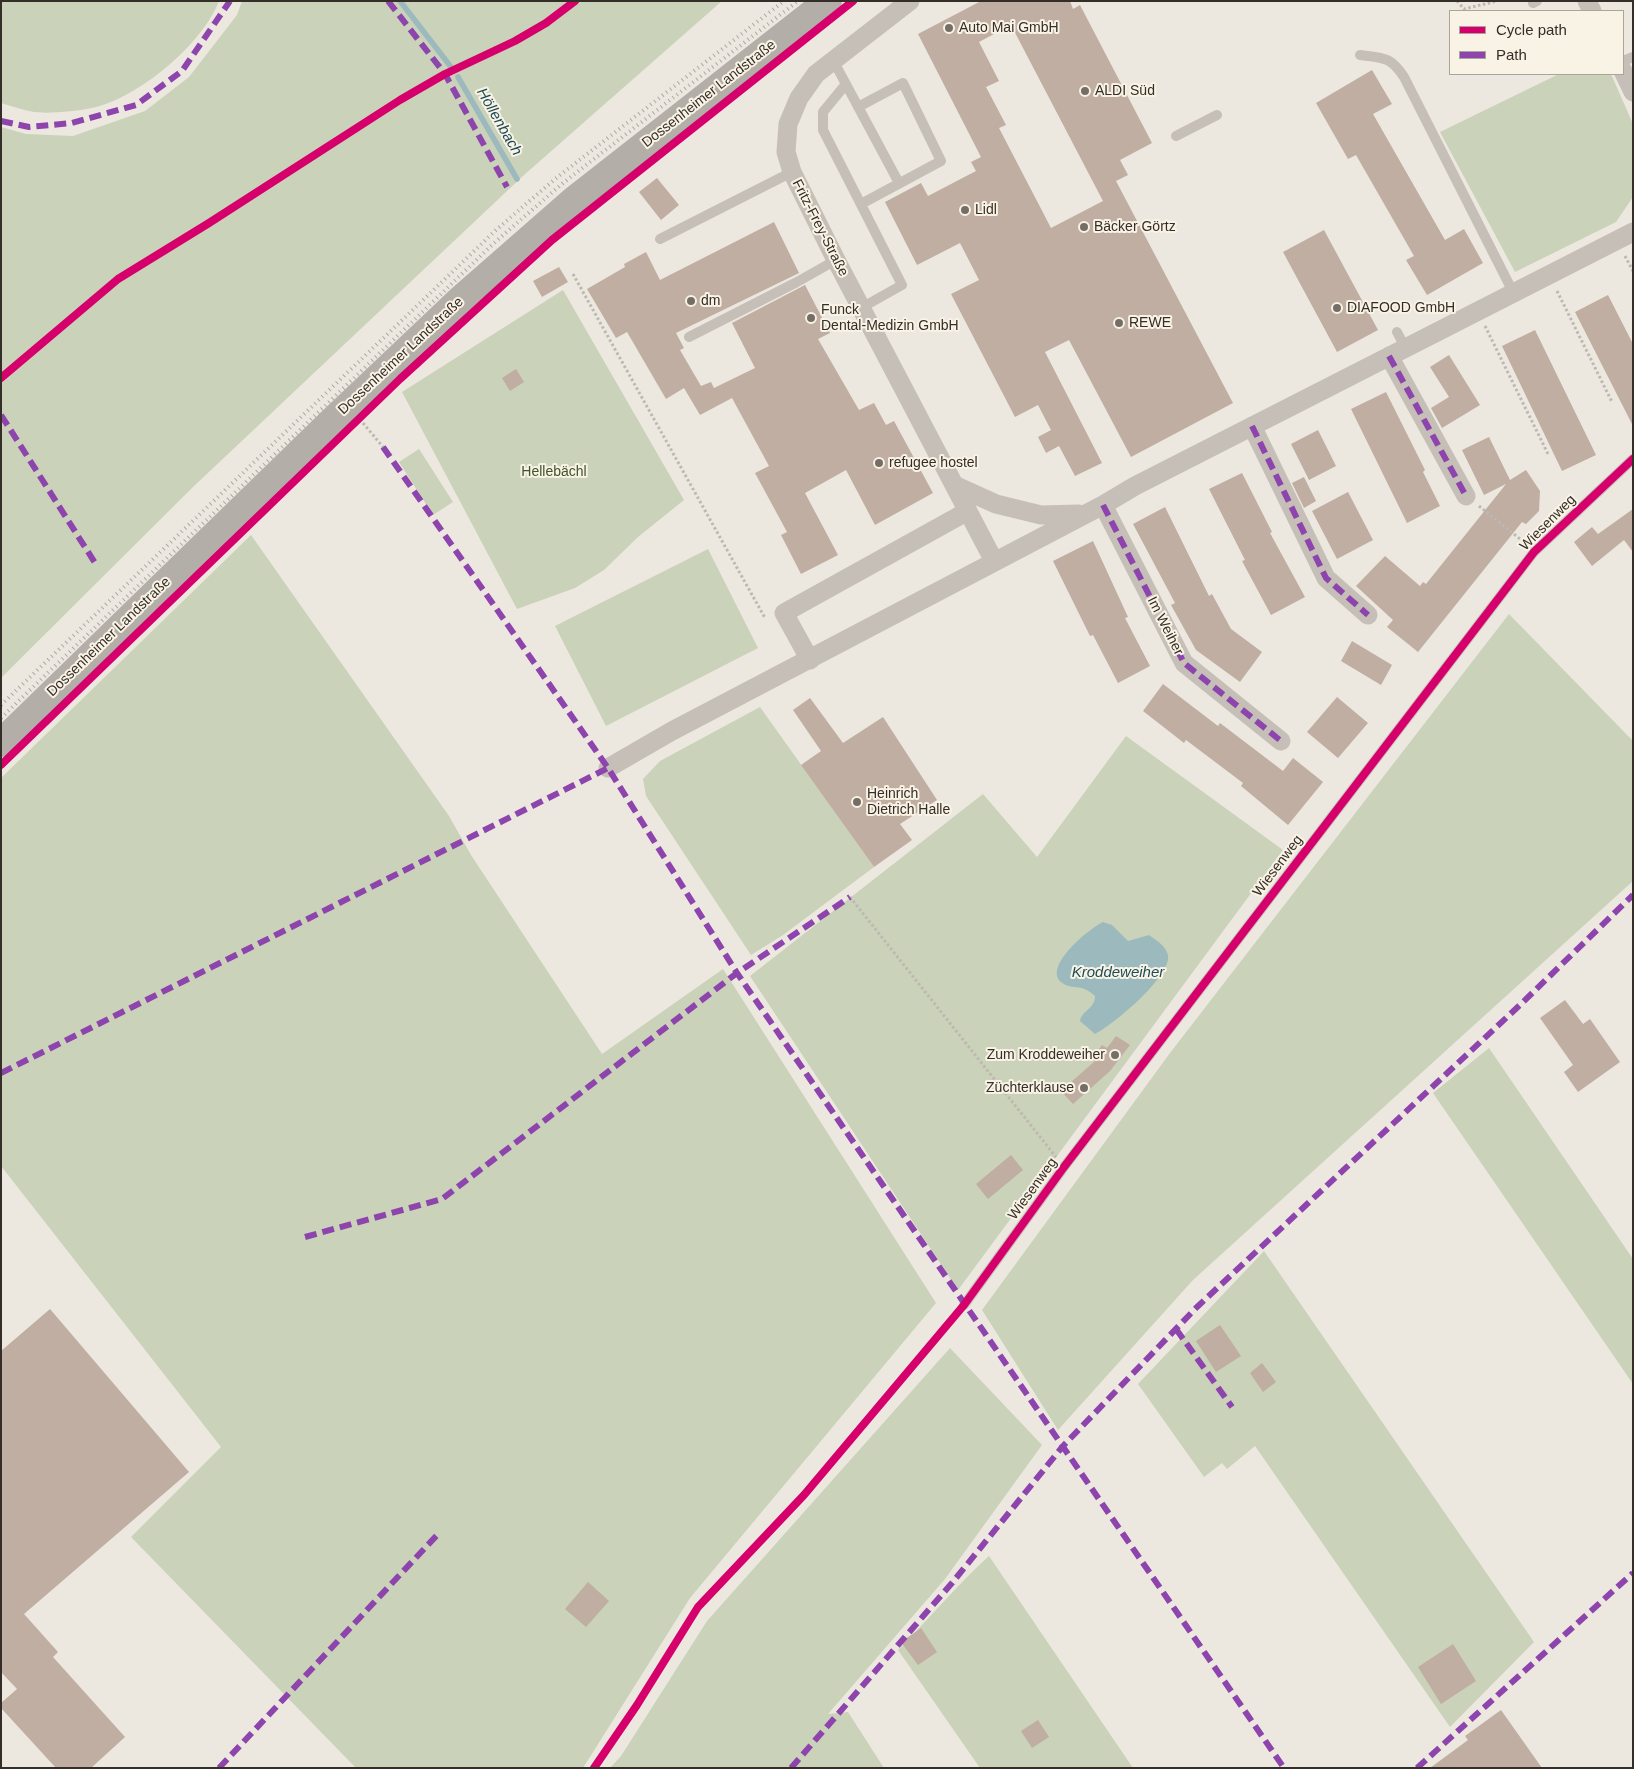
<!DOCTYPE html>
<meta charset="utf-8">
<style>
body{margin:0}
#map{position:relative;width:1634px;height:1769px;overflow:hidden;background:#ece8df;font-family:Arial,sans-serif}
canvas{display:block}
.frame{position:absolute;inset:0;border:2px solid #352d27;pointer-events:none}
.legend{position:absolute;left:1449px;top:10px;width:175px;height:65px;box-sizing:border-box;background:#f9f3e6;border:1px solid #aba49a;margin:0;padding:6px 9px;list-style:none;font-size:15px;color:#352d27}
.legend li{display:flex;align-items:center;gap:10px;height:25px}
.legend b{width:25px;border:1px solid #aba49a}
</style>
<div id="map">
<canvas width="1634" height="1769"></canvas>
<div class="frame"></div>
<ul class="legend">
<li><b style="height:6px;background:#d6006c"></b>Cycle path</li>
<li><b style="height:6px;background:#8e44ad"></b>Path</li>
</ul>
</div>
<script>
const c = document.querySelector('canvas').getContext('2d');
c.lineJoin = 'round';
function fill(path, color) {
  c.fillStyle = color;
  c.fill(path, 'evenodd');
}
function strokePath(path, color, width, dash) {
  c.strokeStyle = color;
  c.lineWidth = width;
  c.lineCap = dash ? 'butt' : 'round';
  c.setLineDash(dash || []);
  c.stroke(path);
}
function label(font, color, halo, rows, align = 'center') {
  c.font = font + ' Arial,sans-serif';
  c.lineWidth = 4;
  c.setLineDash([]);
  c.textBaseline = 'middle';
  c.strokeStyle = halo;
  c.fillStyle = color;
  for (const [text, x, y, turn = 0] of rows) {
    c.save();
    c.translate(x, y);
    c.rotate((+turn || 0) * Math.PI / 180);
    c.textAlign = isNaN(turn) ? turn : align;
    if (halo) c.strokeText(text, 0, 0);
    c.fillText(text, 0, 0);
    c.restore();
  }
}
fill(new Path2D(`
 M1,1H219C203,44 137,99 92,108C78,111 48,114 34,112C23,110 12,106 1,103Z
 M242,1H722L524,175L193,487L1,678V127L26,134L73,136L145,111L189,77L237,15Z
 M1559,74H1611L1633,124V197L1616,222L1515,272L1440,132Z
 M563,290L684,500L638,537L604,570L575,588L517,609L402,392Z
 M419,449L453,502L433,515L399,462Z
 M251,535L449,816L471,855L602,1054L723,969L936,1303L690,1598L583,1768H356L131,1537L221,1447L1,1166V778Z
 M708,549L758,648L606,726L555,626Z
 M1509,614L1633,741V881L1193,1280L1058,1430L982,1310L1170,1053Z
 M760,707L874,867L783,935L751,955L646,796L643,779L660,761Z
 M1126,736L1283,850L958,1290L750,976L983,794L1037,857Z
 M1489,1048L1633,1259V1384L1433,1093Z
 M1264,1251L1534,1642L1450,1727L1255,1446L1227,1469L1222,1463L1204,1477L1138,1384Z
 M950,1348L1042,1445L945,1579L828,1714L848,1712L884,1768H610L621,1756L707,1621Z
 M989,1556L1133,1768H980L898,1650C929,1619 957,1585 989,1556Z`), '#cad2b9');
fill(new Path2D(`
 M1103,922L1112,925L1128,941L1149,935C1157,941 1165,945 1168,955C1172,976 1113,1025 1095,1034L1080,1021C1082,1010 1095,1009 1095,996C1080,982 1072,991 1061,982C1043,966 1090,928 1103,922Z`), '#9cbabd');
strokePath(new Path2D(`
 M400,1L451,67
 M458,77L517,179`), '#9cbabd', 5.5);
fill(new Path2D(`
 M981,1H1070L1073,9L1080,5L1152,143L1120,160L1128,175L1116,181L1233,403L1131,457L1069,340L1045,352L1102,463L1075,476L1059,446L1046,453L1038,437L1051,430L1038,405L1015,417L951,294L979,280L960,243L917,265L885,202L921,183L928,196L976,171L971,162L981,157L918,34ZM1011,25L1103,201L1051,228L999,128L1006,125L986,87L999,81L979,42Z
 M1372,70L1392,104L1373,114L1445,240L1464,229L1483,263L1427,295L1406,260L1414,256L1356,155L1348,159L1316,103Z
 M657,178L679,205L661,220L639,192Z
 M774,222L799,273L676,333L684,348L680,350L701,386L711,382L714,388L755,368L732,323L805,285L830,333L818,339L859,410L874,403L886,425L894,421L933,493L875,525L846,470L805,493L838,555L801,574L781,535L787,532L755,473L769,466L732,398L700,415L684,388L666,399L627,332L616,338L587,289L625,267L624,264L646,252L660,280Z
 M1324,230L1378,330L1337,352L1283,252Z
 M559,267L568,282L542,297L533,281Z
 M1608,295L1633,344V426L1575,312Z
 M1535,330L1596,455L1562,471L1502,346Z
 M1449,355L1480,405L1442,428L1431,408L1449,397L1430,367Z
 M516,369L524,382L510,391L502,378Z
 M1386,392L1425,470L1423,472L1440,506L1407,523L1351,409Z
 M1318,430L1336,466L1309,480L1291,444Z
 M1489,437L1510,480L1526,470L1540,491L1539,511L1526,524L1522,522L1418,652L1387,627L1393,620L1356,586L1385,556L1420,586L1423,582L1426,584L1506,484L1484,495L1462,450Z
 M1242,473L1272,532L1270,533L1305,597L1271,615L1242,561L1245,560L1209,489Z
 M1304,477L1316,501L1304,508L1292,483Z
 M1348,492L1373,540L1337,559L1312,511Z
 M1165,507L1209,596L1212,594L1231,629L1262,652L1240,682L1196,650L1171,605L1175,603L1133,524Z
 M1633,509V552L1624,540L1592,566L1574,542L1592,527L1598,534Z
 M1093,541L1128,617L1125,618L1150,666L1118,683L1093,635L1090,636L1053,561Z
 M1352,641L1392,665L1381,685L1341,661Z
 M1163,684L1218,726L1220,723L1283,771L1293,758L1323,782L1288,825L1241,786L1243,783L1186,740L1184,743L1143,711Z
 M1337,697L1368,723L1338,758L1307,732Z
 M810,698L843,743L883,717L937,800L900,824L912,840L874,867L801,765L821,751L793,710Z
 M1565,1000L1583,1024L1590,1019L1620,1062L1578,1092L1564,1072L1573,1065L1540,1018Z
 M1116,1036L1130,1045L1110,1071L1073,1104L1061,1091L1095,1061L1092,1059L1102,1045L1107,1048Z
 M1011,1155L1023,1170L988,1199L976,1184Z
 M50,1309L189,1472L24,1614L58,1652L53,1657L125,1737L91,1768H56L1,1708V1703L17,1689L1,1672V1351Z
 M1220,1325L1241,1356L1216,1372L1196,1341Z
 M1262,1363L1276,1382L1263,1392L1250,1373Z
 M588,1582L609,1601L586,1627L565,1609Z
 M921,1628L937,1652L918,1665L901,1642Z
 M1453,1644L1476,1681L1441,1704L1418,1667Z
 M1501,1710L1542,1768H1430L1468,1740L1465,1736Z
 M1038,1720L1049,1737L1032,1748L1021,1731Z`), '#bfaea1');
strokePath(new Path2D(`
 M1457,1L1464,9L1497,1
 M1625,256L1633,271
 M573,274L765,618
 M1557,291L1612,402
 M1485,326L1549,456
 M363,423L383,447
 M1479,506L1525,543
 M850,897L1056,1157`), '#bdb8b1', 3, [2.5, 2.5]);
strokePath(new Path2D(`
 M1533,3L1537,1
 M1360,55C1383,58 1390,56 1404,77L1513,292
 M833,60L899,183
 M1623,61L1633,57
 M846,84L823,112V130L902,285L861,308
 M858,107L903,83L941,161L861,204
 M1176,136L1217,115
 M660,239L792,172
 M1397,332L1405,347
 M689,337L797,282L836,260
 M964,1305L1064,1167L1534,552L1633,459`), '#c5bfb8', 10);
strokePath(new Path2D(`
 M910,1L816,74L799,98L788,124L786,152L792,172L836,260L994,561
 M1587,1L1592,11
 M1623,71L1633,92
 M1389,356L1466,496
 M1252,426L1326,578L1368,615
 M954,485L996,504L1041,515L1079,514
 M1103,505L1184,663L1281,741
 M810,660L784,613L968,511
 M608,768L672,731L1103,505L1135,486L1633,232`), '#c5bfb8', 19);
strokePath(new Path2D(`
 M1,743L331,422L462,298L574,200L828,1`), '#b3aea8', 28);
strokePath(new Path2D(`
 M1,705L496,230L555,179L784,1
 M1,718L493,244L563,183L798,1`), '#aca8a3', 4, [1, 4]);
strokePath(new Path2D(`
 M388,1L445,74L507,187
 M1,121L29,127L72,123L136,105L182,71L230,1
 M1389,356L1466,496
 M1,415L97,566
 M1252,426L1326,578L1368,615
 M383,447L608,768L737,973L1284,1768
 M1103,505L1184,663L1281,741
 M1,1073L608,768
 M305,1237L442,1199L737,973L850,897
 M1176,1329L1232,1407
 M219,1768L439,1533
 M791,1768L952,1583L1063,1446L1197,1307L1521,1004L1633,895
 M1417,1768L1633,1573`), '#8e44ad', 6, [12, 6]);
strokePath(new Path2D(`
 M1,378L118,279L209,223L400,100L445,74L515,41L546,23L575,1
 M1,765L400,379L552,240L853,1
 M594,1768L637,1705L698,1607L804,1495L964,1305L1064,1167L1534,552L1633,459`), '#d6006c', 8);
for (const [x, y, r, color] of [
 [949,28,5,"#756e67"],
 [1085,91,5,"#756e67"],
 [965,210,5,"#756e67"],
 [1084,227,5,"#756e67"],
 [691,301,5,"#756e67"],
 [1337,308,5,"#756e67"],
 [811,318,5,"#756e67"],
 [1119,323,5,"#756e67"],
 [879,463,5,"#756e67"],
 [857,802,5,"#756e67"],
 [1115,1055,5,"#756e67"],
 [1084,1088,5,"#756e67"]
]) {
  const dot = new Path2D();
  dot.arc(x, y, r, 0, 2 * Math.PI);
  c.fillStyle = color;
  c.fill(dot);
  strokePath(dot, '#f9f3e6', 2);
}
label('14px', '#352d27', '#f9f3e6', [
 ["Auto Mai GmbH",959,28],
 ["ALDI Süd",1095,91],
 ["Lidl",975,210],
 ["Bäcker Görtz",1094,227],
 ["dm",701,301],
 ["DIAFOOD GmbH",1347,308],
 ["Funck",821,310],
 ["Dental-Medizin GmbH",821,326],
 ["REWE",1129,323],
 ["refugee hostel",889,463],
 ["Heinrich",867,794],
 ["Dietrich Halle",867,810],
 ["Zum Kroddeweiher",1105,1055,"right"],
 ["Züchterklause",1074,1088,"right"]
], 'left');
label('14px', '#352d27', '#f9f3e6', [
 ["Dossenheimer Landstraße",709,94,-38],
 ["Fritz-Frey-Straße",820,228,63],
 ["Dossenheimer Landstraße",401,356,-43],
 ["Wiesenweg",1548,523,-45],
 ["Im Weiher",1165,626,63],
 ["Dossenheimer Landstraße",109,637,-44],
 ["Wiesenweg",1278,866,-53],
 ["Wiesenweg",1033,1189,-54]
]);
label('14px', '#40542b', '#f9f3e6', [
 ["Hellebächl",554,472]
]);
label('italic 15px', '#1d4c57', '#f9f3e6', [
 ["Höllenbach",499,122,60],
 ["Kroddeweiher",1118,973]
]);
</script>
